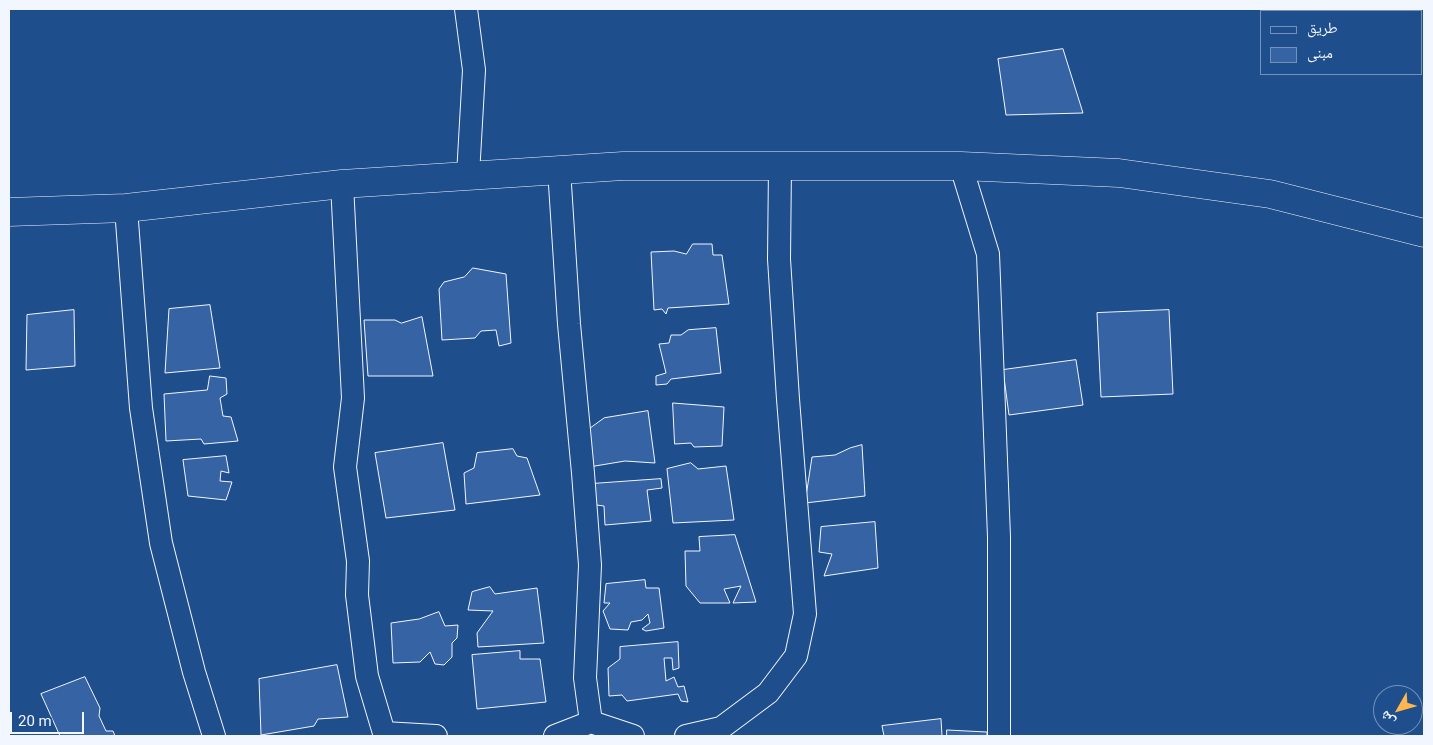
<!DOCTYPE html>
<meta charset="utf-8">
<style>
body{margin:0}
#map{position:relative;width:1433px;height:745px;overflow:hidden;background:#1f4e8c;font-family:Roboto,"Noto Naskh Arabic",sans-serif}
canvas{display:block}
.frame{position:absolute;inset:0;border:10px solid #f2f6ff;pointer-events:none}
.legend{position:absolute;left:1260px;top:10px;width:162px;height:65px;box-sizing:border-box;background:#1f4e8c;border:1px solid #7391ba;margin:0;padding:6px 9px;list-style:none;font-size:15px;color:#f2f6ff}
.legend li{display:flex;align-items:center;gap:10px;height:25px}
.legend b{width:25px;border:1px solid #7391ba}
.north{position:absolute;left:1373px;top:685px;width:50px;height:50px;box-sizing:border-box;background:#1f4e8c;border:1px solid #7391ba;border-radius:50%;rotate:232deg;font-size:14px;font-weight:700;line-height:20px;text-align:center;color:#f2f6ff}
.north::after{content:'';display:block;margin:auto;width:18px;height:22px;background:#ffb74d;clip-path:polygon(50% 0,100% 100%,50% 72%,0 100%)}
.scale{position:absolute;left:10px;top:712px;width:74px;height:22px;box-sizing:border-box;border:2px solid #f2f6ff;border-top:0;padding-left:6px;font-size:15px;line-height:18px;white-space:nowrap;color:#f2f6ff;-webkit-text-stroke:4px #1f4e8c;paint-order:stroke}
</style>
<div id="map">
<canvas width="1433" height="745"></canvas>
<div class="frame"></div>
<ul class="legend">
<li><b style="height:6px;background:#1f4e8c"></b>طريق</li>
<li><b style="height:14px;background:#3563a3"></b>مبنى</li>
</ul>
<div class="north">ش</div>
<div class="scale">20 m</div>
</div>
<script>
const c = document.querySelector('canvas').getContext('2d');
c.lineJoin = 'round';
function fill(path, color) {
  c.fillStyle = color;
  c.fill(path, 'evenodd');
}
function strokePath(path, color, width, dash) {
  c.strokeStyle = color;
  c.lineWidth = width;
  c.lineCap = dash ? 'butt' : 'round';
  c.setLineDash(dash || []);
  c.stroke(path);
}
const building = new Path2D(`
 M1063,49L1083,113L1006,115L998,59Z
 M693,244H712L713,255H722L729,304L668,308L666,314L662,309L654,310L651,252L674,251L686,254Z
 M473,268L506,274L511,343L499,346L496,330L481,331L475,338L442,340L439,289L444,282L464,277Z
 M210,305L220,368L165,373L169,309Z
 M74,310L75,366L26,370L27,315Z
 M1169,310L1173,394L1101,397L1097,313Z
 M422,317L433,376H368L364,320H395L401,323Z
 M716,328L721,373L671,379L667,384L656,385V376L666,373L659,344L669,343L671,335H681L688,330Z
 M1076,360L1083,405L1009,415L1003,370Z
 M210,376L226,378L227,394L220,398L223,416L231,417L238,441L204,444L201,439L166,441L164,394L207,390Z
 M673,403L724,407L722,446L694,447L691,443L675,444Z
 M648,411L655,463L625,461L589,467L586,431L604,418Z
 M443,443L455,510L386,518L375,453Z
 M862,445L865,496L805,503L812,457L835,455L850,448Z
 M513,449L517,456L527,458L540,495L466,504L464,473L474,468L477,453Z
 M226,456L229,473L221,471L220,481L232,482L226,500L188,496L183,460Z
 M691,463L698,469L726,466L734,520L673,523L667,469Z
 M661,479L662,488L647,490L651,521L605,525L604,506L589,504L591,484Z
 M875,522L878,568L824,576L832,554L819,552L821,527Z
 M735,535L756,602L733,603L741,586L724,589L730,603H700L686,586L685,551H700L699,537Z
 M645,580L646,588H659L664,628L646,631L642,629L650,623L648,614L642,620L631,622L628,630L610,629L603,611L610,603H604L606,584Z
 M490,587L495,594L537,588L544,643L478,647L477,633L493,611L468,610L472,592Z
 M439,612L445,626L458,625L457,638L452,643V657L444,665L435,664L430,652L420,662L393,663L391,623L419,619Z
 M678,642L679,668L673,670L672,658H664L666,681L674,677L678,687L684,686L688,702L681,701L678,694L627,701L622,695L609,696L608,668L620,659V647Z
 M520,651V659H540L546,702L477,709L472,655Z
 M337,665L348,717L318,719L314,726L261,735L259,679Z
 M85,677L100,708L99,716L106,731H113L115,736H60L41,694Z
 M941,719L942,736H884L882,726Z
 M947,730L987,732V736H947Z`);
fill(building, '#3563a3');
strokePath(building, '#f2f6ff', 1);
const street = new Path2D(`
 M466,9L474,70L468,175
 M961,166L988,254L999,537V736
 M559,169L569,324L583,473L590,565L585,678L591,722
 M342,184L353,398L345,467L358,561L357,595L367,676L384,733L436,736
 M126,208L141,408L161,543L194,672L214,736
 M555,736L591,722L633,736
 M686,736L721,728L768,693L796,656L805,614L788,399L779,259L780,166`);
const secondary = new Path2D(`
 M9,212L126,208L342,184L623,166H961L1119,173L1270,194L1424,233`);
strokePath(street, '#f2f6ff', 24);
strokePath(secondary, '#f2f6ff', 29);
strokePath(street, '#1f4e8c', 22);
strokePath(secondary, '#1f4e8c', 28);
</script>
